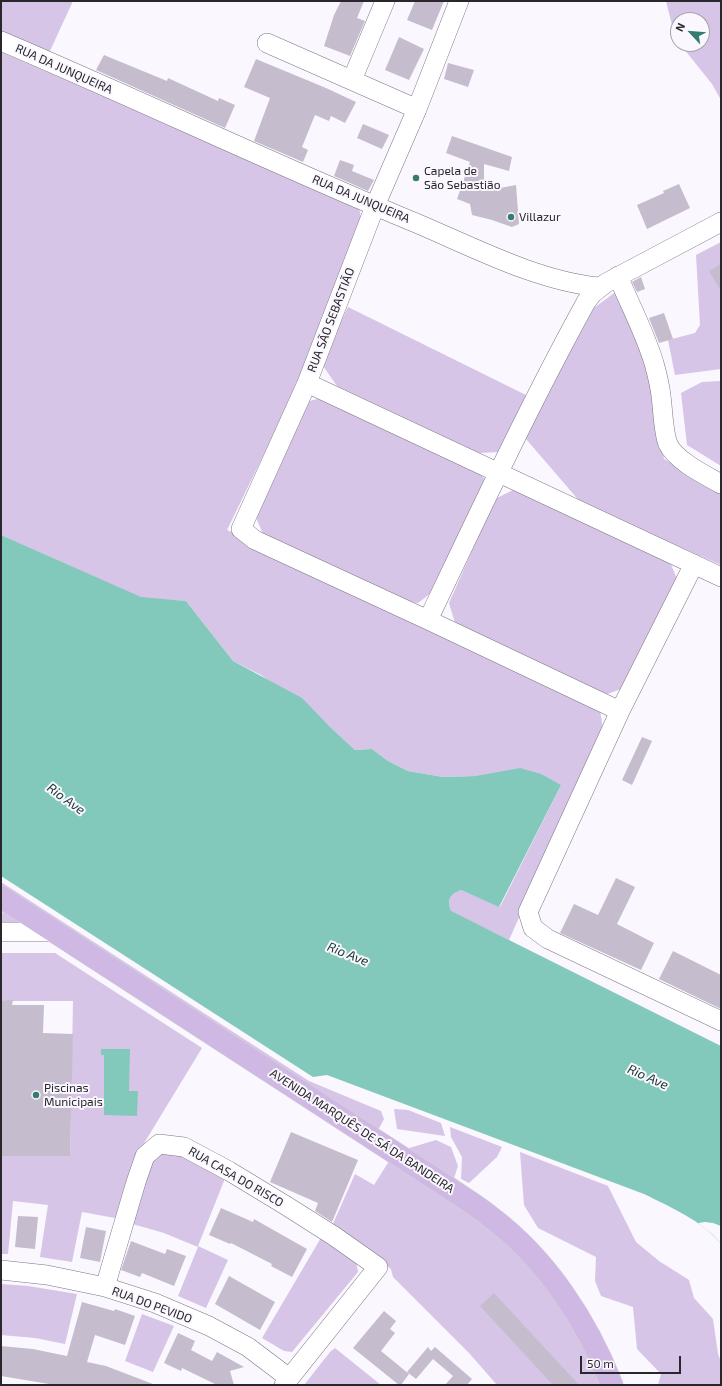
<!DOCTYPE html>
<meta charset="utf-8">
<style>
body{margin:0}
#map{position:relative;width:722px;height:1386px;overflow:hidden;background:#faf7fe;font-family:"Exo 2",sans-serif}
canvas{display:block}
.frame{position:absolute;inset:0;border:2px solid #29262c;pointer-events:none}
.north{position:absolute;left:670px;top:12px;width:40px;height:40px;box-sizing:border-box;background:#faf7fe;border:1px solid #a6a3aa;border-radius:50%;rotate:296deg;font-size:11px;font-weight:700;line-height:16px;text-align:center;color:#29262c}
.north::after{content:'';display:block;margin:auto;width:14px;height:18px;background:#367b6f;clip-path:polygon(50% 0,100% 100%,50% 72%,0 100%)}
.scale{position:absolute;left:580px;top:1356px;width:101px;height:18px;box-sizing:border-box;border:2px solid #29262c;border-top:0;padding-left:5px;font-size:12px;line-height:14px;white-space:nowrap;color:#29262c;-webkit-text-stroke:3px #faf7fe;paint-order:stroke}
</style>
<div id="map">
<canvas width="722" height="1386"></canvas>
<div class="frame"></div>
<div class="north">N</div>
<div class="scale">50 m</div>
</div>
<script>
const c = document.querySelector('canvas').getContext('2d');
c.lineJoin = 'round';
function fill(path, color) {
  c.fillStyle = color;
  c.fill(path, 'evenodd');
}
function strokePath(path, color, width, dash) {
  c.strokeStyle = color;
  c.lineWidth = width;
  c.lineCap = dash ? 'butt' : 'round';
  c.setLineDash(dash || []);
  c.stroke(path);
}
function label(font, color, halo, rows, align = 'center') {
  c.font = font + ' "Exo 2",sans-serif';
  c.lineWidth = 4;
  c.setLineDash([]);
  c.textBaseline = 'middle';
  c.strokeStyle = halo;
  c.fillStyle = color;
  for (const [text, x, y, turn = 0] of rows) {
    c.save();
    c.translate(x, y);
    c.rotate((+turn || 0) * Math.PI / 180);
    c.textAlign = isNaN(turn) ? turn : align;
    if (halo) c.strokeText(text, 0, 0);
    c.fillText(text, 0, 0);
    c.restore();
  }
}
fill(new Path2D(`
 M1,1H73L49,53L1,32Z
 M666,1H721V100L712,84L680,44H702V20H678V41L675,37Z
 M1,52L359,206L362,226L298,384L227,530L600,710L603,730L509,940L451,912C447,900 449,895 461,890L500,907L561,785L476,776L443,777L408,771L388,761L372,749L355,750L328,725L261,675L233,661L186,601L141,598L1,535Z
 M721,242V369L675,375L668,340L695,333L700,325L696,255Z
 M618,290L654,389L664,459L721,492V565L582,504L526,439L542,403L594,308Z
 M348,307L528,396L500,452L479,453L337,386L321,363Z
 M721,381V466L687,445L681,393L702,382Z
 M326,397L472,467L486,480L435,590L418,603L408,602L263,534L254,513L305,402Z
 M515,489L670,562L677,579L621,689L605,695L455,623L449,603L495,499Z
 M1,882L309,1081L381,1111L384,1119L377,1132L1,888Z
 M3,909L23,922L1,923Z
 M1,953H55L202,1048L132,1163L115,1218L82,1212L72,1262L40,1257L48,1205L13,1201L8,1254H1V1156H70L73,1001H1Z
 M394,1109L408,1110L441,1123L445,1136L397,1129Z
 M450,1127L502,1147L497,1157L469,1183L461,1179L462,1157L451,1137Z
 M436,1140L451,1147L458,1166L454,1178L406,1149Z
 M163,1150L182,1151L226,1176L198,1246L228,1260L206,1308L178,1296L198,1247L164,1233L129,1223L150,1160Z
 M520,1152L608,1186L636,1242L659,1261L689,1280L694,1298L713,1319L718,1354L721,1362V1385H658L661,1374L637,1349L633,1307L601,1296L595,1281L596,1257L538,1228L524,1205Z
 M391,1158L516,1248L550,1287L604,1385H497L469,1353L393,1277L391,1269L332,1226L355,1174L374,1185Z
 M322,1236L356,1261L358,1272L292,1352L284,1351L262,1338Z
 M1,1284L28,1286L77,1294L65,1344L35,1338L1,1335Z
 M142,1314L174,1326L153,1372L125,1361Z
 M335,1348L381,1385H304L330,1352Z`), '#d6c5e7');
fill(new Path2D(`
 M1,535L141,597L186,601L233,661L302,698L328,725L355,750L372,749L388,761L408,771L443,777L476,776L520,768L541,774L561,785L499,907L461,890C449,895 447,900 451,911L721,1046V1244C701,1220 672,1208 644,1194L327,1075L313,1077L1,876Z
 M101,1049H130L129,1091H138L137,1116L104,1115V1055H101Z`), '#83c9bb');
fill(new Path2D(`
 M705,1222L713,1223L721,1226V1244L713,1235L698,1223Z`), '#faf7fe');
fill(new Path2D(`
 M341,1H364L357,18L365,21L350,56L324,46L334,15Z
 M415,1H444L432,30L407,20Z
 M399,37L424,49L409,80L385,70Z
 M104,55L167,81L168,78L218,101L219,98L235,105L225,128L96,70Z
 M256,59L326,88L356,102L345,123L331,116L329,121L315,115L302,147L308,150L303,162L254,141L270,98L244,87Z
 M448,63L474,70L468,87L444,79Z
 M363,124L389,135L382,149L357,138Z
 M452,136L512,157L509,171L484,164V191L516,185L519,224L512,227L492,220L472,215L470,204L457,199L470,162L446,153Z
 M340,160L354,165L352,171L374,180L368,191L334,176Z
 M679,184L690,208L647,229L637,205L664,193L663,191Z
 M721,264V291L709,271Z
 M641,277L645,289L637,292L632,282Z
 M664,313L673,339L659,343L649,318Z
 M642,737L652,741L632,785L622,780Z
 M616,878L635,887L617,924L654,943L641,970L560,933L574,904L598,915Z
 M673,951L721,975V1009L659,979Z
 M13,1000L12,1005H44L43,1033L73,1034L70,1156H1V1001Z
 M291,1132L358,1160L332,1222L315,1211L318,1203L270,1182Z
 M221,1208L253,1222L254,1219L307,1249L292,1277L271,1266L272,1264L231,1243L230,1244L209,1235Z
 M18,1216L38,1217L35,1249L15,1247Z
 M86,1227L106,1231L100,1262L80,1258Z
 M131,1241L165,1254L167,1249L186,1256L174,1286L142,1273L140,1277L121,1270Z
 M229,1276L275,1302L260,1330L215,1304Z
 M494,1293L579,1385H553L480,1306Z
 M82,1302L114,1311L115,1309L135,1316L125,1345L95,1335L87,1362L106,1366L153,1384L152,1385H55L1,1376V1346L33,1349L67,1356Z
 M384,1311L396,1321L390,1329L395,1333L381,1351L409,1374L401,1385H399L353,1348Z
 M178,1333L195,1341L191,1350L212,1361L217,1352L244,1367L230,1371L234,1385H217L182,1368L181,1371L164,1363Z
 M428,1347L431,1351L435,1347L472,1379L467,1385H445L453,1376L433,1359L416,1379L407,1372Z`), '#c5bdce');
const minor = new Path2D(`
 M459,1L417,109L375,206L307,383L241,529L255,540L428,620L620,711
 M1,41C140,100 276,165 416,223C473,247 537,281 599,287
 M267,43L417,109
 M352,80L385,1
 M618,276C630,305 645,333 654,363C657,374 660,385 661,396C663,409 663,431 668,444C676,461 705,475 721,484
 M307,383L721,577
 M694,564L620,711L528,912L533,928L548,939L721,1021
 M428,620C479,513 529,406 586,302L592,294L606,283L721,222
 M1,932H55
 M1,1270L47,1275L105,1287L155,1303L209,1326L248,1347L289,1378
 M105,1287L136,1182L145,1156L159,1144L184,1147L229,1171L285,1205L334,1236L378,1267L284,1385`);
const major = new Path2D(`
 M1,897L449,1188C464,1198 479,1207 492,1218C547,1260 587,1321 612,1385`);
strokePath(minor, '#7c7484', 20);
strokePath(major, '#d4d4d5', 23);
strokePath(minor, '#fff', 19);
strokePath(major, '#cfb8e3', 22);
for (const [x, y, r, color] of [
 [416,178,4,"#367b6f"],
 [511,217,4,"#367b6f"],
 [36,1095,4,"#367b6f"]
]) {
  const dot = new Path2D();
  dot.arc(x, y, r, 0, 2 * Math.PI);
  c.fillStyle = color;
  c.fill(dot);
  strokePath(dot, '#faf7fe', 1.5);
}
label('12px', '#29262c', '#faf7fe', [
 ["RUA DA JUNQUEIRA",64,69,24],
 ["RUA DA JUNQUEIRA",361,199,23],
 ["RUA SÃO SEBASTIÃO",331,320,-69],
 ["AVENIDA MARQUÊS DE SÁ DA BANDEIRA",362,1131,33],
 ["RUA CASA DO RISCO",236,1177,30],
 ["RUA DO PEVIDO",152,1305,20]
]);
label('12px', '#29262c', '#faf7fe', [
 ["Capela de",424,171],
 ["São Sebastião",424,185],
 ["Villazur",519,217],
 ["Piscinas",44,1088],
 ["Municipais",44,1102]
], 'left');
label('italic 13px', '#143630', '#faf7fe', [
 ["Rio Ave",66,799,36],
 ["Rio Ave",348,954,22],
 ["Rio Ave",648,1077,24]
]);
</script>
